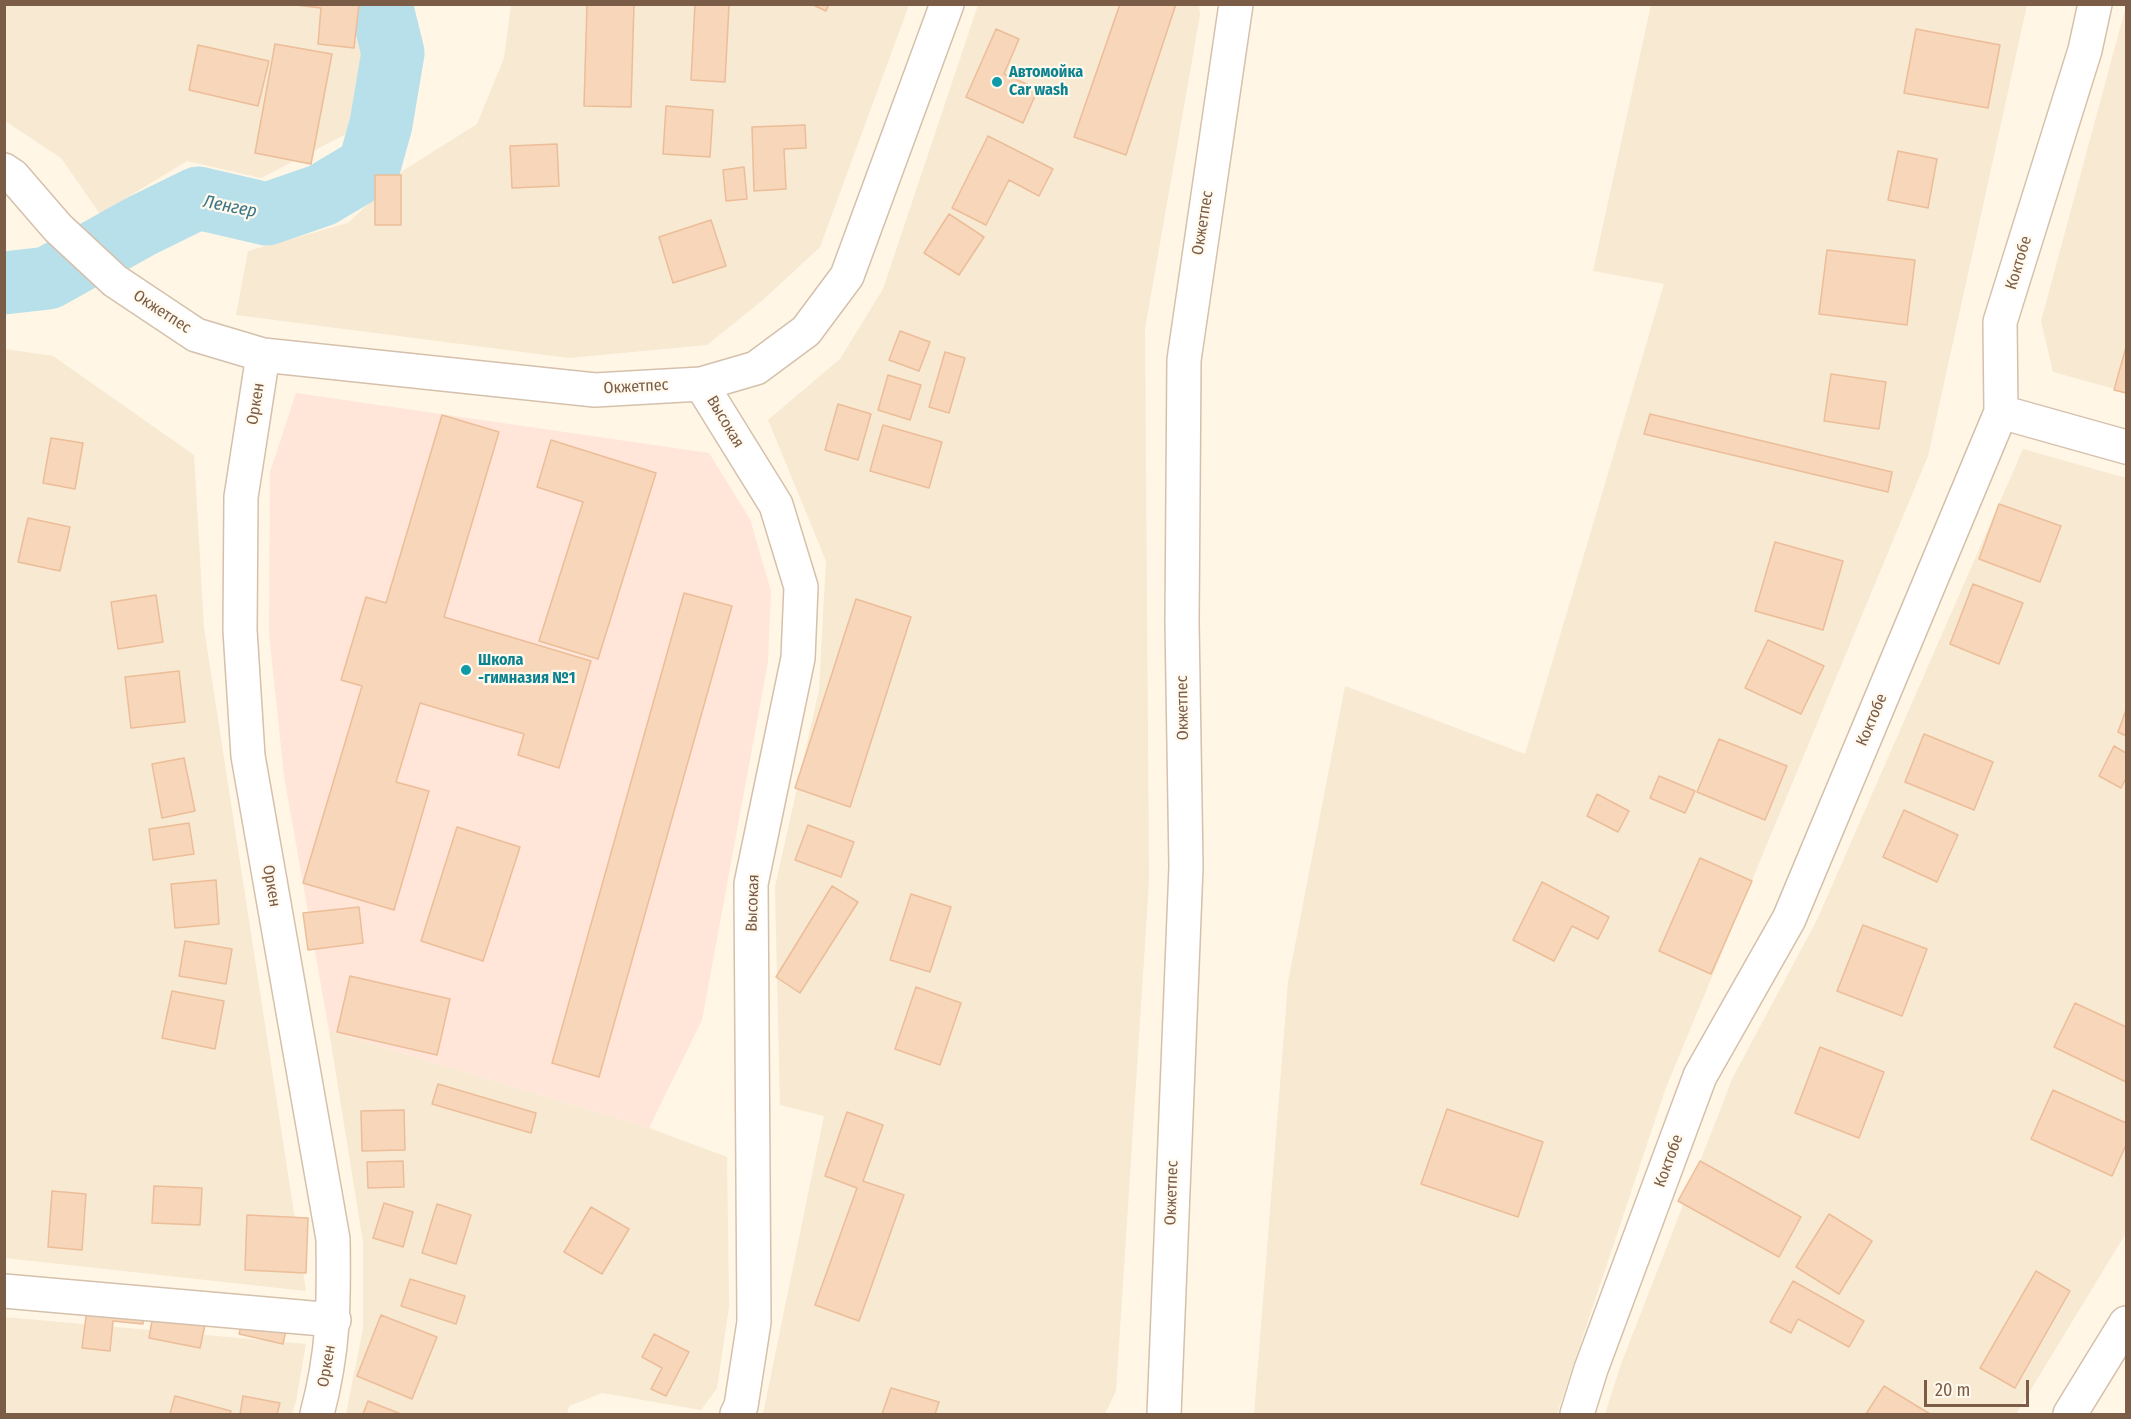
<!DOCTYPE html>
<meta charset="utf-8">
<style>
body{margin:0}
#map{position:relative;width:2131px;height:1419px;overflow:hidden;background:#fff6e5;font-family:"Fira Sans Condensed",sans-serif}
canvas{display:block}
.frame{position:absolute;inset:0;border:6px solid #7b5c47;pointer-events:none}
.scale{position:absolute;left:1924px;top:1380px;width:105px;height:27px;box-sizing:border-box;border:3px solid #7b5c47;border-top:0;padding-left:8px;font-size:18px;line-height:21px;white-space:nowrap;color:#7b5c47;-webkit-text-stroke:4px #fff9ee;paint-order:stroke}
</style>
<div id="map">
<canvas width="2131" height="1419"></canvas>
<div class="frame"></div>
<div class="scale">20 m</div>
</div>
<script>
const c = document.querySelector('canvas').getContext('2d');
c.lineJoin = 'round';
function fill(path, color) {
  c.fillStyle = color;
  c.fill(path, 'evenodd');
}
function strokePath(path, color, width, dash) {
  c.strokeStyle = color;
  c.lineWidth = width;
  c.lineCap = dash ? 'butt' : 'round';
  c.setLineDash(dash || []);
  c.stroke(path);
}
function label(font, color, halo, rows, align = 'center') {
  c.font = font + ' "Fira Sans Condensed",sans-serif';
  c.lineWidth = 4.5;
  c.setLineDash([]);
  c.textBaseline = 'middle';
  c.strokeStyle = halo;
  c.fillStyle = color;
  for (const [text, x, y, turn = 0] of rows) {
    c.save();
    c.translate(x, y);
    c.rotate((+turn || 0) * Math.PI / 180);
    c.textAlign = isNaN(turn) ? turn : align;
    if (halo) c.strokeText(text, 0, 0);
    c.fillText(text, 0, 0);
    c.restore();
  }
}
fill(new Path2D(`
 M4,5H351L366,54L346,134L261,178L187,161L100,214L61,158L5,121Z
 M511,5H909L820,247L764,299L707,345L569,358L236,315L248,251L348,223L404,170L477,124L504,58Z
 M978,5H1199L1200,15L1145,329L1149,882L1116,1391L1105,1414H763L824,1116L780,1105L775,887L819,690L826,561L768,420L840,359L883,289Z
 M1651,5H2027L1928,456L1665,1090L1557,1414H1254L1288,982L1345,686L1525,754L1664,284L1593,271Z
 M2126,6V392L2053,372L2041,321Z
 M5,349L53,356L194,455L204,628L306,1291L5,1258Z
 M2023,449L2126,478V1233L2016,1414H1605L1621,1364L1733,1077L1817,920Z
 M329,1031L649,1128L727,1157L729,1307L717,1388L701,1410L602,1393L569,1406L567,1414H346L363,1329V1242Z
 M4,1317L306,1344L296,1401L292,1414H5Z`), '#f7e9d2');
fill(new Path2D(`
 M296,393L709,453L750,519L771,591L768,662L702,1020L649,1128L329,1031L284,776L269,633L270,472Z`), '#ffe6d9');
strokePath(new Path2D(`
 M4,283L48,278L141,226L198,198L267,214L322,195L369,167L381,124L393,53L381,4`), '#b7e0eb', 63);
const building = new Path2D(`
 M288,4H359L354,48L318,44L321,8Z
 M587,4H634L631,107L584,106Z
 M695,4H744L729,5L725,82L691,80Z
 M811,4H829L826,11Z
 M1120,4H1176L1126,155L1074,137Z
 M996,29L1019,39L1004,74L1038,89L1023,123L966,97Z
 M1916,29L2000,45L1988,108L1904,93Z
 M275,44L332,54L311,164L255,153Z
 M198,45L269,61L258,106L189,90Z
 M666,106L713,110L710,157L663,154Z
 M805,125L806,148L784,149L786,189L754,191L752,127Z
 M988,136L1053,169L1039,196L1009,180L986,225L952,208Z
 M557,144L559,186L512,188L510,146Z
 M1898,151L1937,159L1928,208L1888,200Z
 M744,167L747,199L726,201L723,170Z
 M375,175H401V225H375Z
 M949,214L984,237L959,275L924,253Z
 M711,220L726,266L673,283L659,237Z
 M1827,250L1915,260L1907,325L1819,314Z
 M900,331L930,342L919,371L889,360Z
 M2126,347V393L2114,390Z
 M945,352L965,358L949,413L929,407Z
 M1831,374L1886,382L1879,429L1824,421Z
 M888,375L921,385L910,420L878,410Z
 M838,404L871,414L858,460L825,450Z
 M1650,414L1892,472L1888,492L1644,434Z
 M442,415L499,432L444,617L591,661L559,768L518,755L524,734L420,703L396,782L429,791L394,910L303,883L362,686L341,680L366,597L386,603Z
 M883,425L942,442L929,488L870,471Z
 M51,438L83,443L75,489L43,483Z
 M551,440L656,473L598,659L539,641L583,502L537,487Z
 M1999,504L2061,526L2040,582L1979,559Z
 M28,518L70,527L60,571L18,562Z
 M1775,542L1843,561L1823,630L1755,611Z
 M1973,584L2023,603L1999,664L1950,644Z
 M684,593L732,606L599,1077L552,1063Z
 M156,595L163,642L118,649L111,602Z
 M856,599L911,617L850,807L795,788Z
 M1768,640L1824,666L1801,714L1745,688Z
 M179,671L185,722L131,728L125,677Z
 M2126,710V736L2118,732Z
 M1924,734L1993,762L1974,810L1905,782Z
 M1719,739L1787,766L1765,820L1697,792Z
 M2114,746L2126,753V778L2121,788L2099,776Z
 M184,758L195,811L162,818L152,764Z
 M1659,776L1695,791L1685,813L1650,798Z
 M1597,794L1629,811L1618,832L1587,816Z
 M1904,810L1958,835L1937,882L1883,857Z
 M189,823L194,854L153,860L149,829Z
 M808,825L854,842L841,877L795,860Z
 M457,827L520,847L483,961L421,941Z
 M1700,858L1752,881L1711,974L1659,951Z
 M216,880L219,924L175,928L171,884Z
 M1542,882L1609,917L1598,939L1572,926L1554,961L1513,940Z
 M832,886L858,902L800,993L776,977Z
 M911,894L951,907L930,972L890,960Z
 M359,907L363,943L308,950L303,913Z
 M1863,925L1927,949L1902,1016L1837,991Z
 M185,941L232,949L226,984L179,976Z
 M350,976L450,999L437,1055L337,1032Z
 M916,987L961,1003L940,1065L895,1049Z
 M172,991L224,1001L215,1049L162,1038Z
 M2075,1003L2126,1027V1082L2054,1047Z
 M1820,1047L1884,1072L1859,1138L1795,1113Z
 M438,1084L536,1113L531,1133L432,1104Z
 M2053,1090L2126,1123V1145L2112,1176L2031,1139Z
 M1447,1109L1543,1142L1518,1217L1421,1184Z
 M404,1110L405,1150L362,1151L361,1111Z
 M847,1112L883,1125L863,1181L904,1195L859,1321L815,1305L857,1188L825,1176Z
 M403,1161L404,1187L368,1188L367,1162Z
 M1700,1161L1801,1217L1779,1257L1678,1201Z
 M154,1186L202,1188L200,1225L152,1223Z
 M52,1191L86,1194L82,1250L48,1247Z
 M384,1203L413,1212L403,1247L373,1238Z
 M437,1204L471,1215L456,1264L422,1253Z
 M591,1207L629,1229L602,1274L564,1252Z
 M1829,1214L1872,1241L1839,1294L1796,1267Z
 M247,1215L308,1218L306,1273L245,1270Z
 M2036,1271L2070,1291L2015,1388L1980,1368Z
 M410,1279L465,1296L456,1324L401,1306Z
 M1793,1281L1864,1321L1849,1347L1798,1319L1791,1333L1770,1322Z
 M88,1301L144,1308L143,1324L113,1321L110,1351L82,1348Z
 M154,1309L206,1320L200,1348L149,1338Z
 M245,1311L288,1321L283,1344L239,1334Z
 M381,1315L437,1337L412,1399L357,1376Z
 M654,1334L689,1352L666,1396L651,1389L662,1368L642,1357Z
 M1884,1386L1930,1414H1866Z
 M891,1388L939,1402L935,1414H882Z
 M175,1396L231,1411L230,1414H170Z
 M243,1396L280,1403L277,1414H240Z
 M368,1401L401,1414H363Z`);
fill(building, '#f7d6b9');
strokePath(building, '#ecbd98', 1.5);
const minor = new Path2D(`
 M4,170L13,176L58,228L115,281L196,335L263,355L595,390L701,384L756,368L806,331L847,276L947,4
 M263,355L241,497L240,630L248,756L333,1239C334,1305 334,1350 317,1414
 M701,384L776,505L801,587L798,658L751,884L754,1322L741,1406L737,1414
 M2001,412L2126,447
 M4,1291L334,1320
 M1164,1414L1186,867L1182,622L1184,360L1236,4
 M1577,1414L1591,1369L1700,1076L1789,919L2001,412L2000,322L2085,50L2095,4
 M2070,1414L2126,1323`);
strokePath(minor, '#d5c0ac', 36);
strokePath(minor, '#fff', 33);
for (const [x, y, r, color] of [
 [997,82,6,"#0f9aa8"],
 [466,670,6,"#0f9aa8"]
]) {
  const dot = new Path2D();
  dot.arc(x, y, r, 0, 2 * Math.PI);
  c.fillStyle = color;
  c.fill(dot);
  strokePath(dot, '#fff9ee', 2);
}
label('bold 16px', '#0d838f', '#fff9ee', [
 ["Автомойка",1009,73],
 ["Car wash",1009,91],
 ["Школа",478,661],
 ["-гимназия №1",478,679]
], 'left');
label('16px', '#7b5c47', '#fff9ee', [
 ["Окжетпес",1203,223,-81],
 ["Коктобе",2019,263,-73],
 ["Окжетпес",162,312,33],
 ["Окжетпес",636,387,-3],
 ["Оркен",256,404,-81],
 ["Высокая",725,422,59],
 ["Окжетпес",1183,708,-91],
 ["Коктобе",1872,720,-67],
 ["Оркен",271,886,80],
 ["Высокая",753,903,-88],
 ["Коктобе",1669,1161,-70],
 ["Окжетпес",1172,1193,-88],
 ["Оркен",327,1366,-80]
]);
label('italic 18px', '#3b7789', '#fff9ee', [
 ["Ленгер",230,207,11]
]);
</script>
